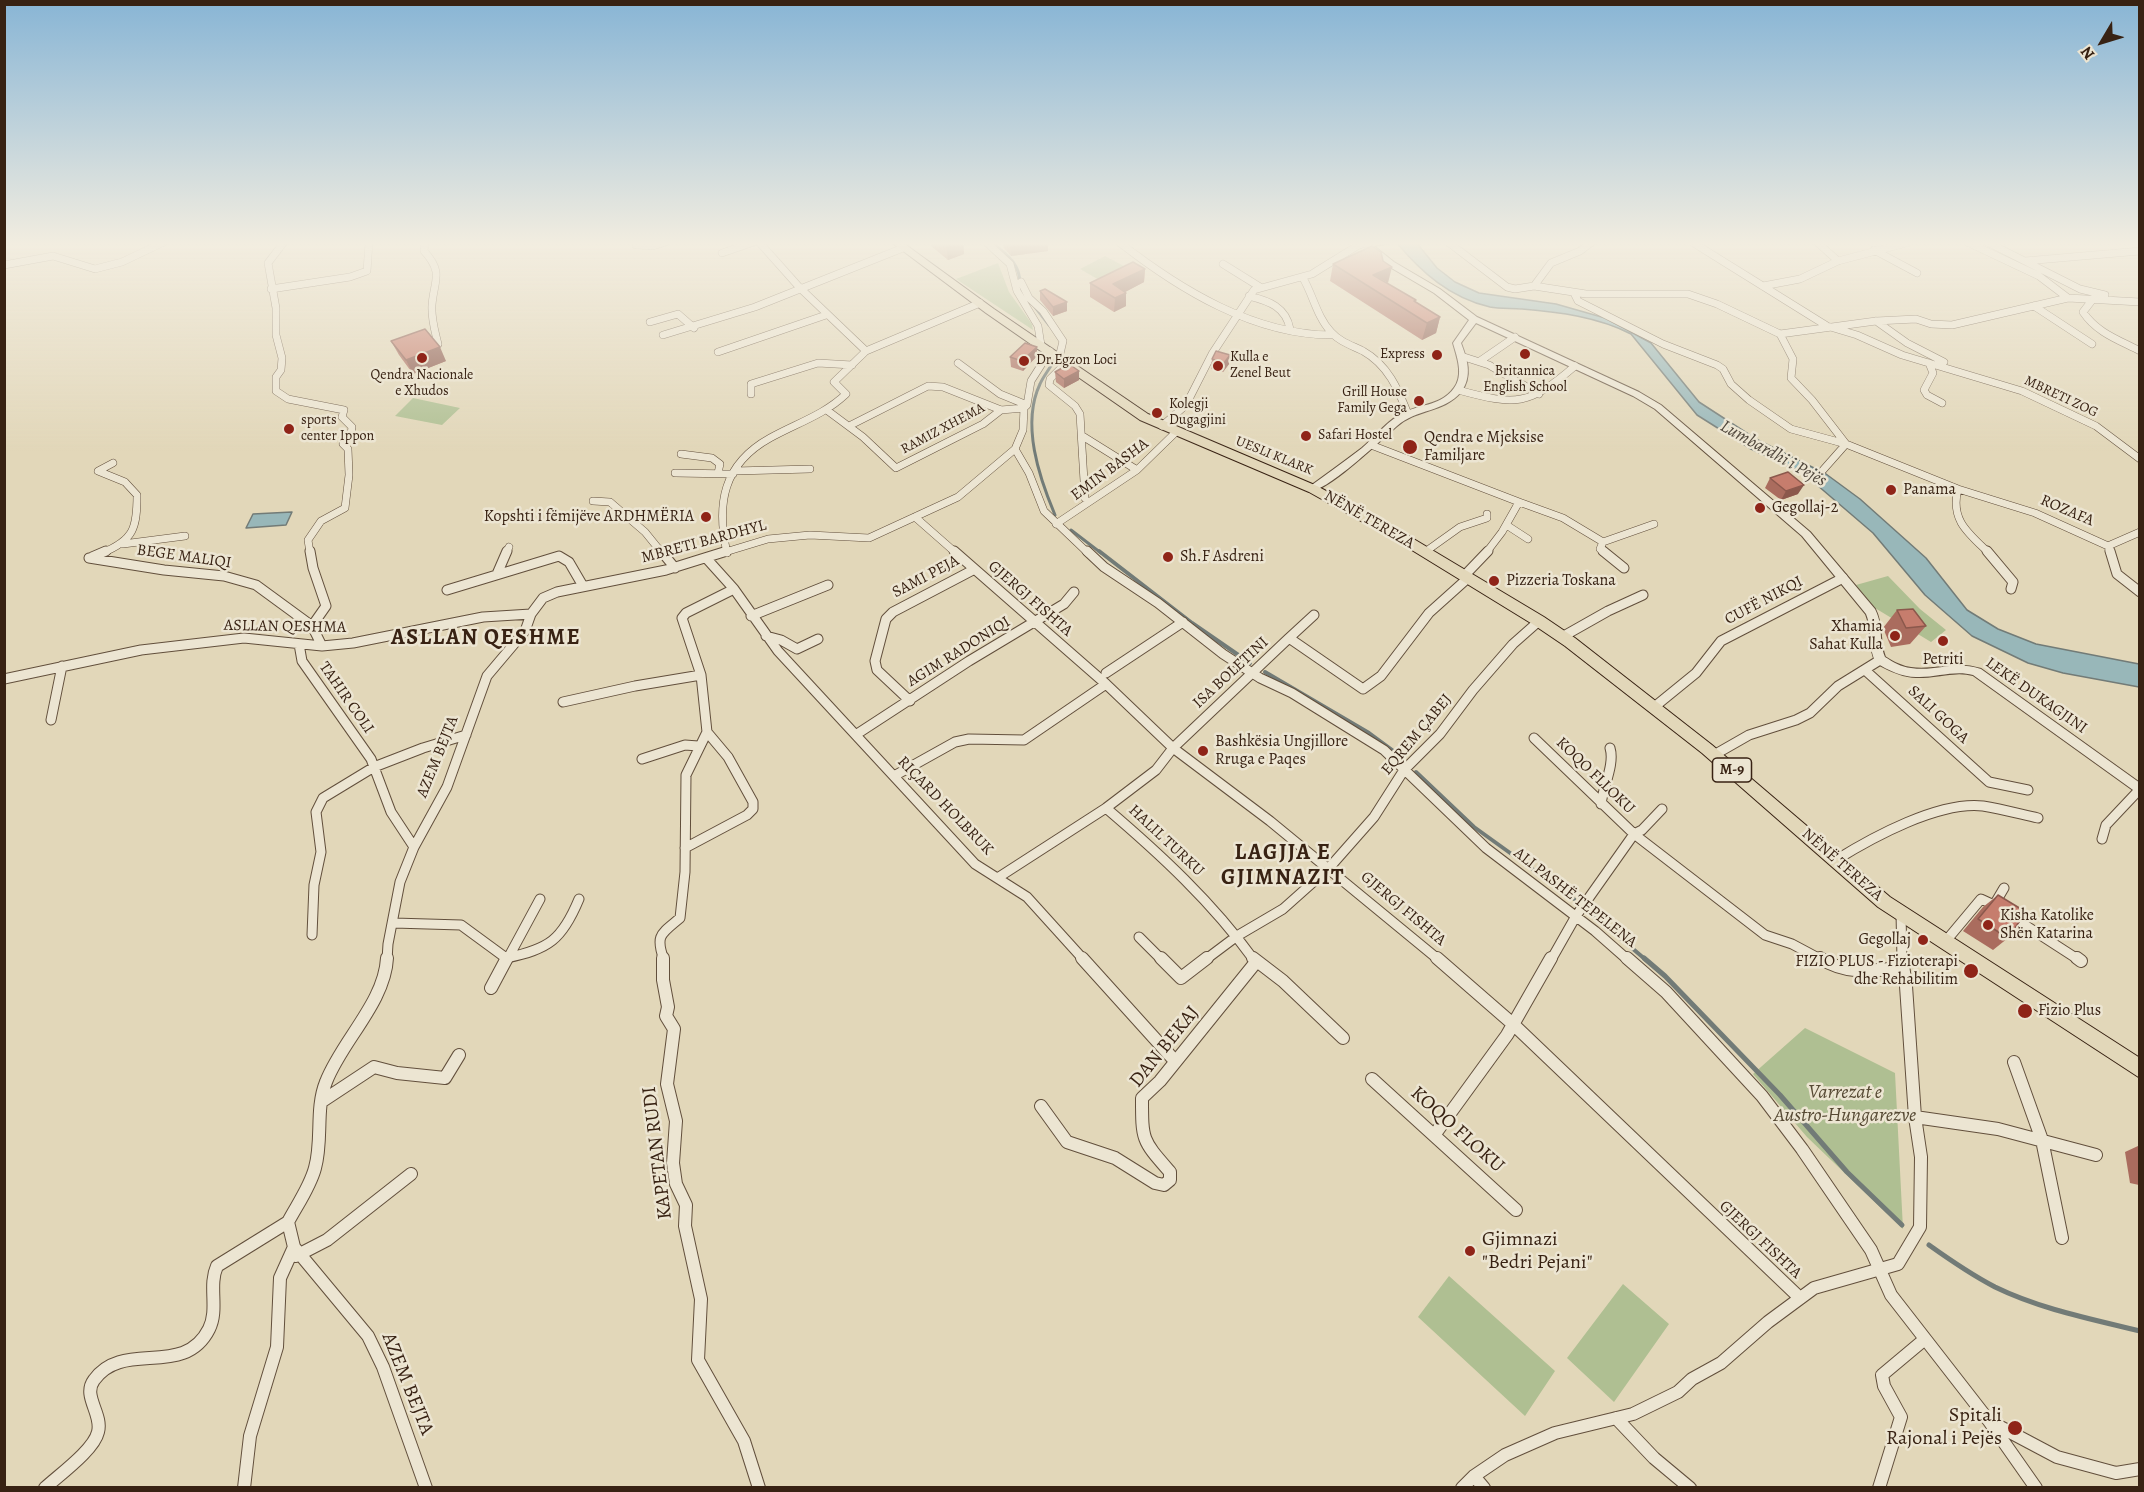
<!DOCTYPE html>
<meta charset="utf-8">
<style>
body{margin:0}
#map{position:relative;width:2144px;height:1492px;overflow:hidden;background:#e2d7b9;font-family:Alegreya,serif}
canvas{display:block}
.frame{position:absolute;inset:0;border:6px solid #382213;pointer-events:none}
.north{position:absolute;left:2072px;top:12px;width:60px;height:60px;-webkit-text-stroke:4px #ece5d2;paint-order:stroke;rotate:232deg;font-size:16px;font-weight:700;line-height:24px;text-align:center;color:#382213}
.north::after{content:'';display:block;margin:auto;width:21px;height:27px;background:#382213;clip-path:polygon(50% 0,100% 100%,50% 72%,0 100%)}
</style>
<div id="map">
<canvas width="2144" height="1492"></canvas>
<div class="frame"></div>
<div class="north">N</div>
</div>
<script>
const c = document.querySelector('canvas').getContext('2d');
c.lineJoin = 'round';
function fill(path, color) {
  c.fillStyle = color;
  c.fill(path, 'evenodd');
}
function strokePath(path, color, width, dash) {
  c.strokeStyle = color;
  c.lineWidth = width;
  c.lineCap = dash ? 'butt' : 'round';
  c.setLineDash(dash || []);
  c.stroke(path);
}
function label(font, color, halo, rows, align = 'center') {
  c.font = font + ' Alegreya,serif';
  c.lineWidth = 5;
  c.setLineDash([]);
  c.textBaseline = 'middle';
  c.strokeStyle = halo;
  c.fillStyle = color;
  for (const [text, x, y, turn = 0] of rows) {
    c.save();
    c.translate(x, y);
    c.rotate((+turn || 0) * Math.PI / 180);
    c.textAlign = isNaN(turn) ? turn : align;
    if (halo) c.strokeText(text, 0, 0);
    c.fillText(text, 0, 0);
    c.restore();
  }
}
fill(new Path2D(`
 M1105,256L1126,267L1101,281L1080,269Z
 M998,263L1009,292L1032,324L1033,330L956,279Z
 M413,398L460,408L442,425L395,416Z
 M1888,576L1920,609L1946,630L1931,642L1875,608L1856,585Z
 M1805,1028L1895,1073L1903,1229L1807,1137L1753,1074Z
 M1449,1276L1555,1371L1525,1416L1418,1317Z
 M1623,1284L1669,1324L1614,1402L1567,1358Z`), '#afbf92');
const water = new Path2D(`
 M1396,242H1416L1437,268L1455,282L1479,293L1556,304L1605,318L1651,343L1699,402L1756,439L1826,474L1860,499L1926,558L1967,610L1998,629L2036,644L2139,664V687L2063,673L2028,663L1972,636L1925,595L1873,533L1803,473L1751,449L1697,415L1631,334C1598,317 1559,312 1522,309C1512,308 1500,309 1490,307C1450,298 1421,272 1396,242Z
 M292,512L286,525L246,528L253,514Z`);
fill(water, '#98b7b9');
strokePath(water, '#727b77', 1.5);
strokePath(new Path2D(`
 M992,242C1007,255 1020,263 1020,284
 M1035,307L1049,325
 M1052,364C1048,371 1043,377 1040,384C1021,424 1039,477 1055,515
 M1071,530L1101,553`), '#727b77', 3);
strokePath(new Path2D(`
 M1099,551L1192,623L1250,663
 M1265,672L1369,733L1403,758
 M1416,772L1474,827L1574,899
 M1592,914L1646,960`), '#727b77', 4);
strokePath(new Path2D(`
 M1644,958L1665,976L1780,1095L1847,1172L1902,1225
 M1929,1245C1950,1260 1972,1275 1995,1287C2040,1309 2091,1319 2140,1331`), '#727b77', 5);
const minorFar2 = new Path2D(`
 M284,242L268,263L276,308V335L282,358L281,370L276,377V391L288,399L344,410L342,417L352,427L351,434L343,444L348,449L349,475L345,508L321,521L308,540L310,553
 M425,242L424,251C444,273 434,280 432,305C431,319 435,331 438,344
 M759,242L800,288L866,351
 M986,242L1010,264L1017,291L1038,326L1041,345
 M1119,242C1179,289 1255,336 1334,335
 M1448,242L1507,287L1515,289L1534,286L1586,294H1688L1717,304L1780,334L1876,321L1916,319L1931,324L1952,325L2068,298L2140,302
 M1692,242L1827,326L1857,335L1902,355L2022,391L2096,426L2140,459
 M1817,242L1838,261
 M1967,242L2039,276L2068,298
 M1987,242L2080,289L2105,295
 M636,245L653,246L666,242
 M1874,250L1917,273
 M722,253L754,242
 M2025,261L2140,251
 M1223,264L1260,287
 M4,265L53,256L95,269L122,262L164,242
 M1303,278C1313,295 1317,317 1331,332C1340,342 1351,345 1363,351C1388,365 1398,389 1408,414
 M1021,282L1029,298L1043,311L1063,341L1059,358
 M1534,286L1551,263L1580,251L1592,242
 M1763,286L1800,279L1838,261L1910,242
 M271,289L350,277L367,271L369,242
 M1574,293L1578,301L1663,344L1717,365L1723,369L1731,384L1749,400L1791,429L1846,444L1958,489C1950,520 1968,533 1989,553
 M1249,296C1269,301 1286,307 1290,329
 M2093,299L2083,312C2097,333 2119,340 2140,351
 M2034,306L2092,344
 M1876,321L1907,343L1944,362
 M650,322L678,314L694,328
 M1780,334L1793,359L1791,378L1812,400L1846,444
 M663,335L755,307L903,248
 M718,352L826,315
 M1461,356L1489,365L1539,394
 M1480,361L1515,337
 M958,363L1000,394L1027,405
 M1066,363L1050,379L1049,385L1075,406L1080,414L1085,498
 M1929,363L1933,373L1924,390L1927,395L1942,403
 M1458,390C1517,406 1528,406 1575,366
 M751,394V384L818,363L852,365
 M828,411L863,437L896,468L983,424L1001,410
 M849,426L928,386L943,387L1001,410L1024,408
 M1162,426L1186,405L1212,354L1254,290L1312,274L1357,246L1365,243L1368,245
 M1084,437L1137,470
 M1371,445L1519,502
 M1015,449L1029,473L1044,511L1088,553
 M681,454L712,458L720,464L718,473
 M1823,470L1846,444
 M735,471L810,469
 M675,473L733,474
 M1958,489L2035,513L2108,546L2110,553
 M593,501L610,502L645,532L662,553
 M915,517L956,553
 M1056,524L1137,470L1176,432
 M1508,526L1528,539
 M123,544L185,536
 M2108,546L2140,532
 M1425,552L1460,527L1487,518V514
 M102,553C134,540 137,528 137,495L125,482L98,471L113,463
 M506,553L509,547
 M722,553L768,539L810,535L869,538L958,497L1015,449L1023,430L1024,408L1027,405L1031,381L1050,351
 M727,553C716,504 723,464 770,438C797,423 824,415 846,394L834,382L866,351L980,303
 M1486,553L1502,532L1519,502L1563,518L1603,542
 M1605,553L1600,549L1603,542L1654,524`);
const minorFar1 = new Path2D(`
 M310,551L313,568L326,606L312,626
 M661,551L675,568
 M954,551L1106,684L1173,748L1270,821L1439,960
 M1087,551L1104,567L1158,603L1223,654L1260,678L1292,693L1384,750L1486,848L1595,931L1628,960
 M1603,551L1624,568
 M1987,551L2013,582L2011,589
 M2110,551L2117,574L2140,592
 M92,557L106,551
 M89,558L164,570L224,576L256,585L312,626L322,646
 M707,559L734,589L778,651L975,864L1027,897L1084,960
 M497,574L507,551
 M1465,575L1488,551
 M447,590L559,556L569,562L583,586
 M751,616L828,585
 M766,636L781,640L797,649L818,639
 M1562,637L1608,611L1643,595
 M1289,638L1314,615
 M299,644L302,661L371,759L391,812L414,847
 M1866,671L1989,782L2028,790
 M1106,673L1183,622
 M4,679L141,650L244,638L322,646L353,643L483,617L531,614
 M910,701L877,670L875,661L886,619L893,612L973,570
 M563,702L635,686L701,675
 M1653,708L1696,673L1721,641L1843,578
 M51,720L62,666
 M857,734L969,661L1064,604L1074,592
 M1534,738L1634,834L1765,935L1792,944L1822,960
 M1714,755L1749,735L1796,720L1810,713L1838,686L1880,660
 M642,759L685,745L698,746
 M894,776L955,742L969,739L1024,740L1106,684
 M1601,804C1603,787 1615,764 1610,748
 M1106,808C1160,854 1212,902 1254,960
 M2102,839L2106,825L2139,790
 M685,848L747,815L753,809V802L728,757L707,732
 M1836,860C1873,837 1939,801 1983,806C2001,809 2020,814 2038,818
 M999,877L1106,808L1156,770L1173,748L1289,638L1363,689L1381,676L1429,613L1468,578
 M1901,913L1902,960
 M2011,916L2079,960
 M394,923L461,925L506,958C549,949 562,940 579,899
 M312,935L314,885L321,852L316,812L323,798L374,767L423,748L466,735
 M1139,937L1162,960
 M1945,942L1981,899L1994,905L2004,888
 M387,960L388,944L400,882L414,847L447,787L487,676L525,631L531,614L543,598L557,592L666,570L727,551
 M507,960L540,899
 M664,960C655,935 661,934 680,918L685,872L686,775L707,732L701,675L682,618L686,613L734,589
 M1205,960L1237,936L1283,909L1329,868L1374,817L1404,770L1440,734L1473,690L1513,644L1539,621
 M1551,960L1576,916L1634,834L1642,830L1662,809`);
const minor = new Path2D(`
 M387,958C385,1002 341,1042 326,1082C315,1109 323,1140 315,1168C310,1187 297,1205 288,1222L294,1247L368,1336L383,1367L426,1488
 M663,958V980L668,1007L666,1016L674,1029L667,1084L676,1121L673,1163L676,1184L686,1205L685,1226L701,1299L698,1360L744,1441L759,1488
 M1082,958L1175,1061
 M1161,958L1181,978L1207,958
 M1253,958L1283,981L1343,1038
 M1437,958L1514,1025L1800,1298
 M1627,958L1666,992L1762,1096L1802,1149L1871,1250L1891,1295L1989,1421L2036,1488
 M1820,958C1846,975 1872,971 1902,968
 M2077,958L2081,961
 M491,988L507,958
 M2014,1062L2042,1140L2062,1238
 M1372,1079L1516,1210
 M321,1102L374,1067L397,1073L445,1078L459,1055
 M1041,1106L1067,1142L1115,1158L1155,1183L1164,1185L1170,1180V1172C1142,1140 1142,1141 1142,1098L1160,1081L1256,962
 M1915,1117L1998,1129L2096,1155
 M1435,1134L1507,1035L1551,958
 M296,1256L327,1240L411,1174
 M1616,1418L1654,1458L1690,1488
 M1991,1422L2057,1457L2116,1473L2140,1469
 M1474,1476L1484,1488
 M45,1488C59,1475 94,1450 98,1432C103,1414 82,1396 94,1380C123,1339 184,1379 209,1329C219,1309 208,1286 217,1266L288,1222
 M244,1488L250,1436L277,1347L280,1278L294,1247
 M1462,1488L1474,1476L1505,1455L1555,1433L1633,1414L1678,1392L1692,1379L1721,1363L1768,1322L1814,1288L1898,1264L1920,1227L1921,1157L1915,1117L1906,986L1902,958
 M1879,1488L1901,1417L1884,1386L1882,1375L1925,1339`);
const tertiary = new Path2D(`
 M1372,242H1387L1386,244L1374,246L1394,262L1440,289L1477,317L1639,392L1661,405L1810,532L1875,609C1884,627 1878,639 1885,657C1893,662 1901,667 1911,668C1937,672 1952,660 1981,669L2140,783V795L1973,675C1954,670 1936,678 1916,677C1902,677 1888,670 1876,663C1867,645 1873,631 1866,614L1802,536L1655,409L1633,396L1476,323L1461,343C1467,359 1473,376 1461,392C1445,412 1416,409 1397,426C1383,438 1325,494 1309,491V487C1327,474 1345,461 1362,448C1376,436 1389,419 1405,412C1422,404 1442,405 1454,388C1464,375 1457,357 1453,343L1469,320L1434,293L1388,266L1364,245Z`);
const primary = new Path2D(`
 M891,242H902L994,309L1148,414L1317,486L1412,538L1544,617L1575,638L1712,745L1890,897L2140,1058V1078L1878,907L1702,753L1565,646L1534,625L1402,544L1309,492L1140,420L986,313Z`);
strokePath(minorFar2, '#624f3c', 8);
strokePath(minorFar1, '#624f3c', 11);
strokePath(minor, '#624f3c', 14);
strokePath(tertiary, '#624f3c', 2);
strokePath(primary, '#382213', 2);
strokePath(minorFar2, '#ece5d2', 7);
strokePath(minorFar1, '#ece5d2', 9);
strokePath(minor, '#ece5d2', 12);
fill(tertiary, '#ece5d2');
fill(primary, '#e2d7b9');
fill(new Path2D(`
 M930,242H963L964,254L948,260L931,246Z
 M1003,242H1048V251L1011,256L1004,248Z
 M1333,264L1388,284L1416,300V302L1440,317L1436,333L1422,340L1330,281Z
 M1145,269L1144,282L1125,292L1126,306L1114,312L1090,297V283Z
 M1040,291L1067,302V311L1053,316L1040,300Z
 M391,341L446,361L413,374L399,355Z
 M1037,356L1023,371L1011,367L1010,357Z
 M1212,359L1229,364L1223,372L1211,369Z
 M1079,371V380L1064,388L1056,382L1055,372Z
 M1770,478L1798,494L1781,500L1765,488Z
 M1897,610L1926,626L1910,644L1891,647L1883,628Z
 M1998,895L2008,938L1993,950L1963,931L1983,907Z
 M2138,1146H2139V1185L2130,1183L2125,1152Z`), '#aa6c5e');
fill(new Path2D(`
 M946,242H963L964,254L948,260Z
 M1017,242H1048V251L1011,256L1010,243Z
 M1392,267L1388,283L1373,275Z
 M1145,269L1144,282L1114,298L1113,284Z
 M1126,293V306L1114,312L1115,298Z
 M1067,302V311L1053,316V307Z
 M1440,317L1436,333L1422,340L1427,323Z
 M440,347L446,361L413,374L406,360Z
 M1037,347V356L1023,371L1022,361Z
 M1230,355L1229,364L1223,372L1224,363Z
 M1079,371V380L1064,388V379Z
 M1804,485L1798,494L1781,500L1786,491Z`), '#8b584c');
const building = new Path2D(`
 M1372,246L1381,252L1383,261L1392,267L1373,275L1416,300L1414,301L1440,317L1427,323L1333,264Z
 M1133,262L1145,269L1113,284L1126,293L1115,298L1090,283Z
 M1045,289L1067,302L1053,307L1040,291Z
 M425,329L440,347L406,360L391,341Z
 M1025,343L1037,347L1022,361L1010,357Z
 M1216,351L1230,355L1224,363L1212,359Z
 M1069,364L1079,371L1064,379L1055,372Z
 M1788,472L1804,485L1786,491L1770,478Z
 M1913,609L1926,626L1906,628L1897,610Z
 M1998,895L2026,912L2008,938L1978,919Z`);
fill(building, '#c67d6d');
strokePath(building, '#8b584c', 1.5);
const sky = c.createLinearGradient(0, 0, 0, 451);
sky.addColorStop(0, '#88b5d5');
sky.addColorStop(0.54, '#f2ede0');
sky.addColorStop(1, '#f2ede000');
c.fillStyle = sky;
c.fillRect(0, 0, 2144, 451);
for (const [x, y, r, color] of [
 [1525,354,6,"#8f2418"],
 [1437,355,6,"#8f2418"],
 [422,358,6,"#8f2418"],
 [1024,361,6,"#8f2418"],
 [1218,366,6,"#8f2418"],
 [1419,401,6,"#8f2418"],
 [1157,413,6,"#8f2418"],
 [289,429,6,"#8f2418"],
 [1306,436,6,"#8f2418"],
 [1410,447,8,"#8f2418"],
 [1891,490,6,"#8f2418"],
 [1760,508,6,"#8f2418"],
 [706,517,6,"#8f2418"],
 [1168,557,6,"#8f2418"],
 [1494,581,6,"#8f2418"],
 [1895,636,6,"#8f2418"],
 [1943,641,6,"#8f2418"],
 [1203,751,6,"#8f2418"],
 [1988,925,6,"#8f2418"],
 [1923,940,6,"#8f2418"],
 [1971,971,8,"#8f2418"],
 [2025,1011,8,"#8f2418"],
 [1470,1251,6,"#8f2418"],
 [2015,1428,8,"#8f2418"]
]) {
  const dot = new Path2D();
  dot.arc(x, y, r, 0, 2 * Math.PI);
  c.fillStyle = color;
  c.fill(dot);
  strokePath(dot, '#ece5d2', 2);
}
label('14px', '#382213', '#ece5d2', [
 ["Express",1425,355,"right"],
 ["Kulla e",1230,358],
 ["Zenel Beut",1230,374],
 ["Dr.Egzon Loci",1036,361],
 ["Britannica",1525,372,"center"],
 ["English School",1525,388,"center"],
 ["Qendra Nacionale",422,376,"center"],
 ["e Xhudos",422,392,"center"],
 ["Grill House",1407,393,"right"],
 ["Family Gega",1407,409,"right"],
 ["Kolegji",1169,405],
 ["Dugagjini",1169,421],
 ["sports",301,421],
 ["center Ippon",301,437],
 ["Safari Hostel",1318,436]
], 'left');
label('14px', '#382213', '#ece5d2', [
 ["MBRETI ZOG",2061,397,25],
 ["RAMIZ XHEMA",943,429,-28],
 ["UESLI KLARK",1274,456,22]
]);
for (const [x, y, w] of [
 [1732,770,39]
]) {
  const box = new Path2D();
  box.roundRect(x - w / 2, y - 12, w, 24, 4.5);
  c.fillStyle = '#ece5d2';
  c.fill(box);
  strokePath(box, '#382213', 1.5);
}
label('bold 15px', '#382213', null, [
 ["M-9",1732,770]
]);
label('16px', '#382213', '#ece5d2', [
 ["Qendra e Mjeksise",1424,438],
 ["Familjare",1424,456],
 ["Panama",1903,490],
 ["Gegollaj-2",1772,508],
 ["Kopshti i fëmijëve ARDHMËRIA",694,517,"right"],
 ["Sh.F Asdreni",1180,557],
 ["Pizzeria Toskana",1506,581],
 ["Xhamia",1883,627,"right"],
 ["Sahat Kulla",1883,645,"right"],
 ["Petriti",1943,660,"center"],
 ["Bashkësia Ungjillore",1215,742],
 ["Rruga e Paqes",1215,760],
 ["Kisha Katolike",2000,916],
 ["Shën Katarina",2000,934],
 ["Gegollaj",1911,940,"right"],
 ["FIZIO PLUS - Fizioterapi",1958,962,"right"],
 ["dhe Rehabilitim",1958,980,"right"],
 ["Fizio Plus",2038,1011]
], 'left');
label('16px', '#382213', '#ece5d2', [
 ["EMIN BASHA",1110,470,-37],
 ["ROZAFA",2067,511,23],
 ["NËNË TEREZA",1369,520,30],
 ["MBRETI BARDHYL",704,542,-15],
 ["BEGE MALIQI",184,557,8],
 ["SAMI PEJA",926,577,-28],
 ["GJERGJ FISHTA",1030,599,41],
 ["CUFË NIKQI",1764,601,-28],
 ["ASLLAN QESHMA",285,627,1],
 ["AGIM RADONIQI",959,652,-32],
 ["ISA BOLETINI",1231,673,-43],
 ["LEKË DUKAGJINI",2036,696,35],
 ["TAHIR COLI",346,698,55],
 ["SALI GOGA",1938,715,43],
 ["EQREM ÇABEJ",1417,735,-50],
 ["AZEM BEJTA",438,757,-68],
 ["KOQO FLLOKU",1595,776,44],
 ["RIÇARD HOLBRUK",945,806,46],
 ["HALIL TURKU",1166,841,43],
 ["NËNË TEREZA",1842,865,41],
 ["ALI PASHË TEPELENA",1575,898,38],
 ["GJERGJ FISHTA",1403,909,40],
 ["GJERGJ FISHTA",1760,1240,43]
]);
label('italic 18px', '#50473c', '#ece5d2', [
 ["Lumbardhi i Pejës",1773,454,29]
]);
label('20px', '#382213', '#ece5d2', [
 ["DAN BEKAJ",1165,1047,-51],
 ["KOQO FLOKU",1457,1130,42],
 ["KAPETAN RUDI",658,1153,-97],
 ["AZEM BEJTA",407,1384,68]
]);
label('italic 20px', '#564933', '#ece5d2', [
 ["Varrezat e",1845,1093],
 ["Austro-Hungarezve",1845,1116]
]);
label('20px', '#382213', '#ece5d2', [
 ["Gjimnazi",1482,1240],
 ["\"Bedri Pejani\"",1482,1263],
 ["Spitali",2002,1416,"right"],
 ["Rajonal i Pejës",2002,1439,"right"]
], 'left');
c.letterSpacing = '1.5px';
label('bold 22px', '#382213', '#ece5d2', [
 ["ASLLAN QESHME",486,639],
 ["LAGJJA E",1283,854],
 ["GJIMNAZIT",1283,879]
]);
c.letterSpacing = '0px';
</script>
